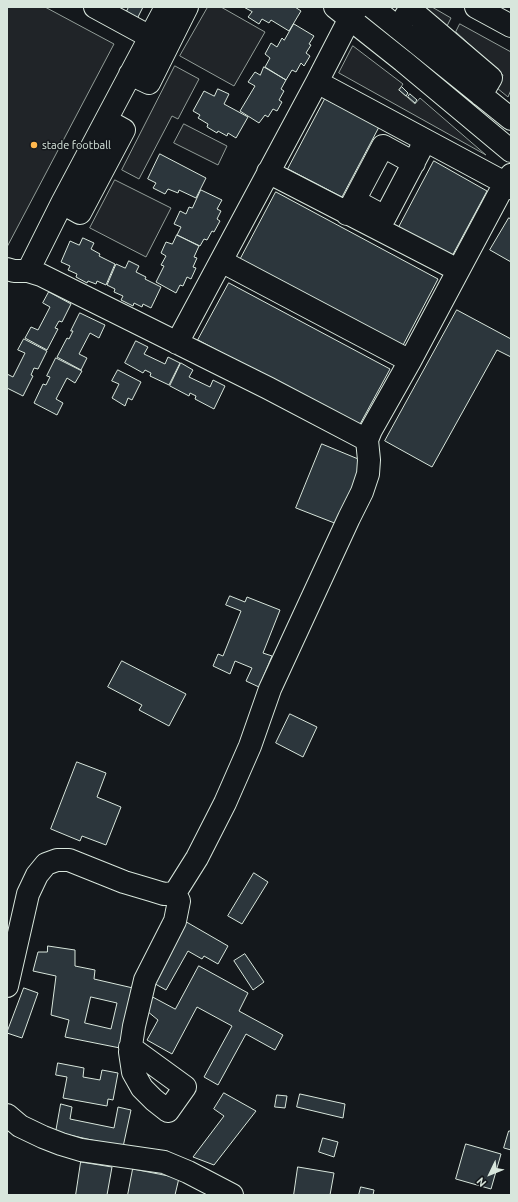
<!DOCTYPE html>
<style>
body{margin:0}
#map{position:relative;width:518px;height:1202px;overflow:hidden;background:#14181c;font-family:Ubuntu,sans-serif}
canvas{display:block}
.frame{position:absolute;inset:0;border:8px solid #d8e6dc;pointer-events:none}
.north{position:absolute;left:470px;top:1154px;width:40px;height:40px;-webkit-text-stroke:3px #14181c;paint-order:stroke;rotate:227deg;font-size:11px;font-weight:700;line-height:16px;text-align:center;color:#d8e6dc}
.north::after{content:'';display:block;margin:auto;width:14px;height:18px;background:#d8e6dc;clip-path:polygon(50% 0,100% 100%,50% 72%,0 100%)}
</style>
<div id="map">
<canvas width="518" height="1202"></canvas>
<div class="frame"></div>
<div class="north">N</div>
</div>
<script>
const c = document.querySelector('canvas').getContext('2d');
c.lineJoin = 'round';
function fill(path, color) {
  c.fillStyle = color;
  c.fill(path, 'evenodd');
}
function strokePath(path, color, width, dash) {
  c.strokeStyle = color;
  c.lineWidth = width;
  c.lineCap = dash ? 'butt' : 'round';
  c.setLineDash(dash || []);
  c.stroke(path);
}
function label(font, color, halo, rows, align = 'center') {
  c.font = font + ' Ubuntu,sans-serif';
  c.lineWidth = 3;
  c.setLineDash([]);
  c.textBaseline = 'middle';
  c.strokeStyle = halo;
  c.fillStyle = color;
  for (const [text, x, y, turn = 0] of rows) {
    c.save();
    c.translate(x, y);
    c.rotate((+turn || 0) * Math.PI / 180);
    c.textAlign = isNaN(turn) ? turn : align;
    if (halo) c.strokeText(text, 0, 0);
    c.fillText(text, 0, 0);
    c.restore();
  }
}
const green = new Path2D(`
 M7,7H45L114,44L7,247Z
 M208,7H221L265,32L234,86L180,56Z
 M423,7H432L451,18L447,26Z
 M460,24L511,52V90L508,97L497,88L503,75L456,32Z
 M353,46L403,84L399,90L415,104L420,98L486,155L339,73Z
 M175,66L199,79L178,119L172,116L139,179L122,170Z
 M184,124L227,146L218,165L174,143Z
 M115,180L171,208L146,257L90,228Z`);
fill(green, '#202428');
strokePath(green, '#939e99', 1);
const building = new Path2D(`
 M129,7H143L136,21L125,15Z
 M244,7H295L301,11L289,31L271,20L269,23L262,19L259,24L248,17L252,12Z
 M294,24L314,36L309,44L311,45L306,53L310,56L304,66L301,63L296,72L292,70L286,80L265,67L270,58L265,54L271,43L277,47L282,38L284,40Z
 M264,67L286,80L281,89L284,91L279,100L282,102L277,111L273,109L268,117L265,115L259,123L240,111L255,86L248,82L255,72L260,75Z
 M402,87L408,93L406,96L399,90Z
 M218,89L229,94L224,104L248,117L236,138L228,133L227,136L218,131L217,133L207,127L208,124L198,118L200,115L193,111L204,91L214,96Z
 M410,94L417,100L415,103L408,97Z
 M325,99L379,127L342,197L288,169Z
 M160,154L206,178L196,198L179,190L178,193L168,189L165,194L153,188L156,183L148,179Z
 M434,161L487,191L451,258L398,229Z
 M201,190L222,200L217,209L221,211L217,219L220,221L214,232L212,231L207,240L204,239L200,246L177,235L181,227L174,224L180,211L186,214L189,207L192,208Z
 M276,192L438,279L402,347L240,260Z
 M509,218L511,219V262L490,250Z
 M177,235L199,246L194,257L197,258L193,267L196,268L191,279L187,277L183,286L180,285L176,293L156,282L164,266L161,265L166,256L161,253L166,242L172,244Z
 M83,238L94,243L91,249L100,254L99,256L115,264L106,285L97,281L96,284L88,281L87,283L76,277L77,274L68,270L70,266L61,262L70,241L79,245Z
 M129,261L139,266L136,272L146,277L145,279L161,287L151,308L143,304L142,307L134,303L133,306L121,300L123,296L114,292L115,289L107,285L116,264L125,268Z
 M229,283L390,369L359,426L198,340Z
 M49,292L71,304L62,322L59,321L55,328L58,329L47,350L25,338L31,327L38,330L50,307L43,303Z
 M457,310L511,339V357L497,350L432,467L385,441Z
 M80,313L105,325L99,338L90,333L79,354L87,358L81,370L57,357L67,338L69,339L73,331H71Z
 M24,339L47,351L38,369L34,368L31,375L33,376L23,396L7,388V374L13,377L25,353L18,350Z
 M136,341L148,347L144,354L165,364L168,357L180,363L169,385L150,376L151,373L145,370L143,373L125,363Z
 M56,358L82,371L75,383L67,378L56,399L63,403L57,415L34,403L43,384L46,385L50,377L47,376Z
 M181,363L193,370L189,377L210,387L213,380L225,386L214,409L195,399L196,396L190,393L189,396L170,386Z
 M118,370L141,382L132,400L128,398L125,406L112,398L119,384L112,381Z
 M322,444L363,461L337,524L296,508Z
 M230,596L245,602L247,597L280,610L263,653L272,656L259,687L246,681L252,668L235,661L230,674L213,666L218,654L223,656L241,611L226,605Z
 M122,661L186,694L169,726L139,710L142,705L108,687Z
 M290,714L317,727L303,757L276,743Z
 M77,762L106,773L97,797L121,807L106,845L82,836L80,841L51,829Z
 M254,873L268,882L242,924L228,916Z
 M183,920L228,946L218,964L204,956L202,959L188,951L166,990L150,981Z
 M48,946L75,950V966L95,970L94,979L133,988L120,1048L65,1037L69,1020L51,1015L56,976L33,971L38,952H47ZM91,997L117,1003L111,1029L85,1023Z
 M245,954L264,982L253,990L234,961Z
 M199,966L248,993L239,1011L283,1035L275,1050L246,1034L218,1085L204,1077L232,1026L197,1007L172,1054L147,1040L158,1020L147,1011V994L175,1009Z
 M24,988L38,993L22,1038L7,1033Z
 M58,1063L84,1068L83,1077L100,1080L102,1070L118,1073L113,1100L108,1099L107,1106L63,1098L67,1077L56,1075Z
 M224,1093L256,1111L214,1165L193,1157L224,1116L214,1109Z
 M300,1094L345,1104L343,1118L297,1107Z
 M277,1095L287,1096L285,1108L275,1107Z
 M61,1104L72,1107L70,1119L114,1128L118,1107L131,1110L123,1147L56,1132Z
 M509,1131H511V1150L504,1148Z
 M323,1138L338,1142L334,1157L319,1152Z
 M466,1144L501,1154L491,1189L456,1179Z
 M81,1162L112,1167L107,1195H76Z
 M298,1167L334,1173L330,1195H294Z
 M133,1169L179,1178L175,1195H128Z
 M361,1187L374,1190L373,1195H359Z`);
fill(building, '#2c363c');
strokePath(building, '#d8e6dc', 1);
const minor = new Path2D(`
 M95,7L163,44
 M335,7L403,61L511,151
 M372,7L511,119
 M476,7L511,26
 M398,28L410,9L491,78L481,95
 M130,74L149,83L187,7
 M317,82L505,183L511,188
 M268,172L458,270
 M62,203L80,213L124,130L106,120
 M359,203L385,217L425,141
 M347,214L383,146L414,163
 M221,261L410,361
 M7,269L14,271H28L41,275L268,388L367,440
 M28,271L62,203L166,7
 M177,343L317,82L350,18L358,7
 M7,986L28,894L37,875L46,864L57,860H69L124,882L151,890L164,894L175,893
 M130,1047L185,1087L168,1111L154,1100L142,1088L133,1072L130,1052L134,1026L145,980L175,921L179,901L175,893L197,858L225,803L250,746L270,689L349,518L362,492L368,474L369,460L367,440L371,430L410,361L505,183L511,175
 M7,1115L20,1126L43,1137L61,1144L81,1150L164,1162L188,1172L232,1195`);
strokePath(minor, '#d8e6dc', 24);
strokePath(minor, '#14181c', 22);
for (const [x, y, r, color] of [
 [34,145,4,"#ffb74d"]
]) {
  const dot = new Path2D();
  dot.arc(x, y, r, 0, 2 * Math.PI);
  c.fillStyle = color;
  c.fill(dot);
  strokePath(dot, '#14181c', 1.5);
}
label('11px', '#d8e6dc', '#14181c', [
 ["stade football",42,145]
], 'left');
</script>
